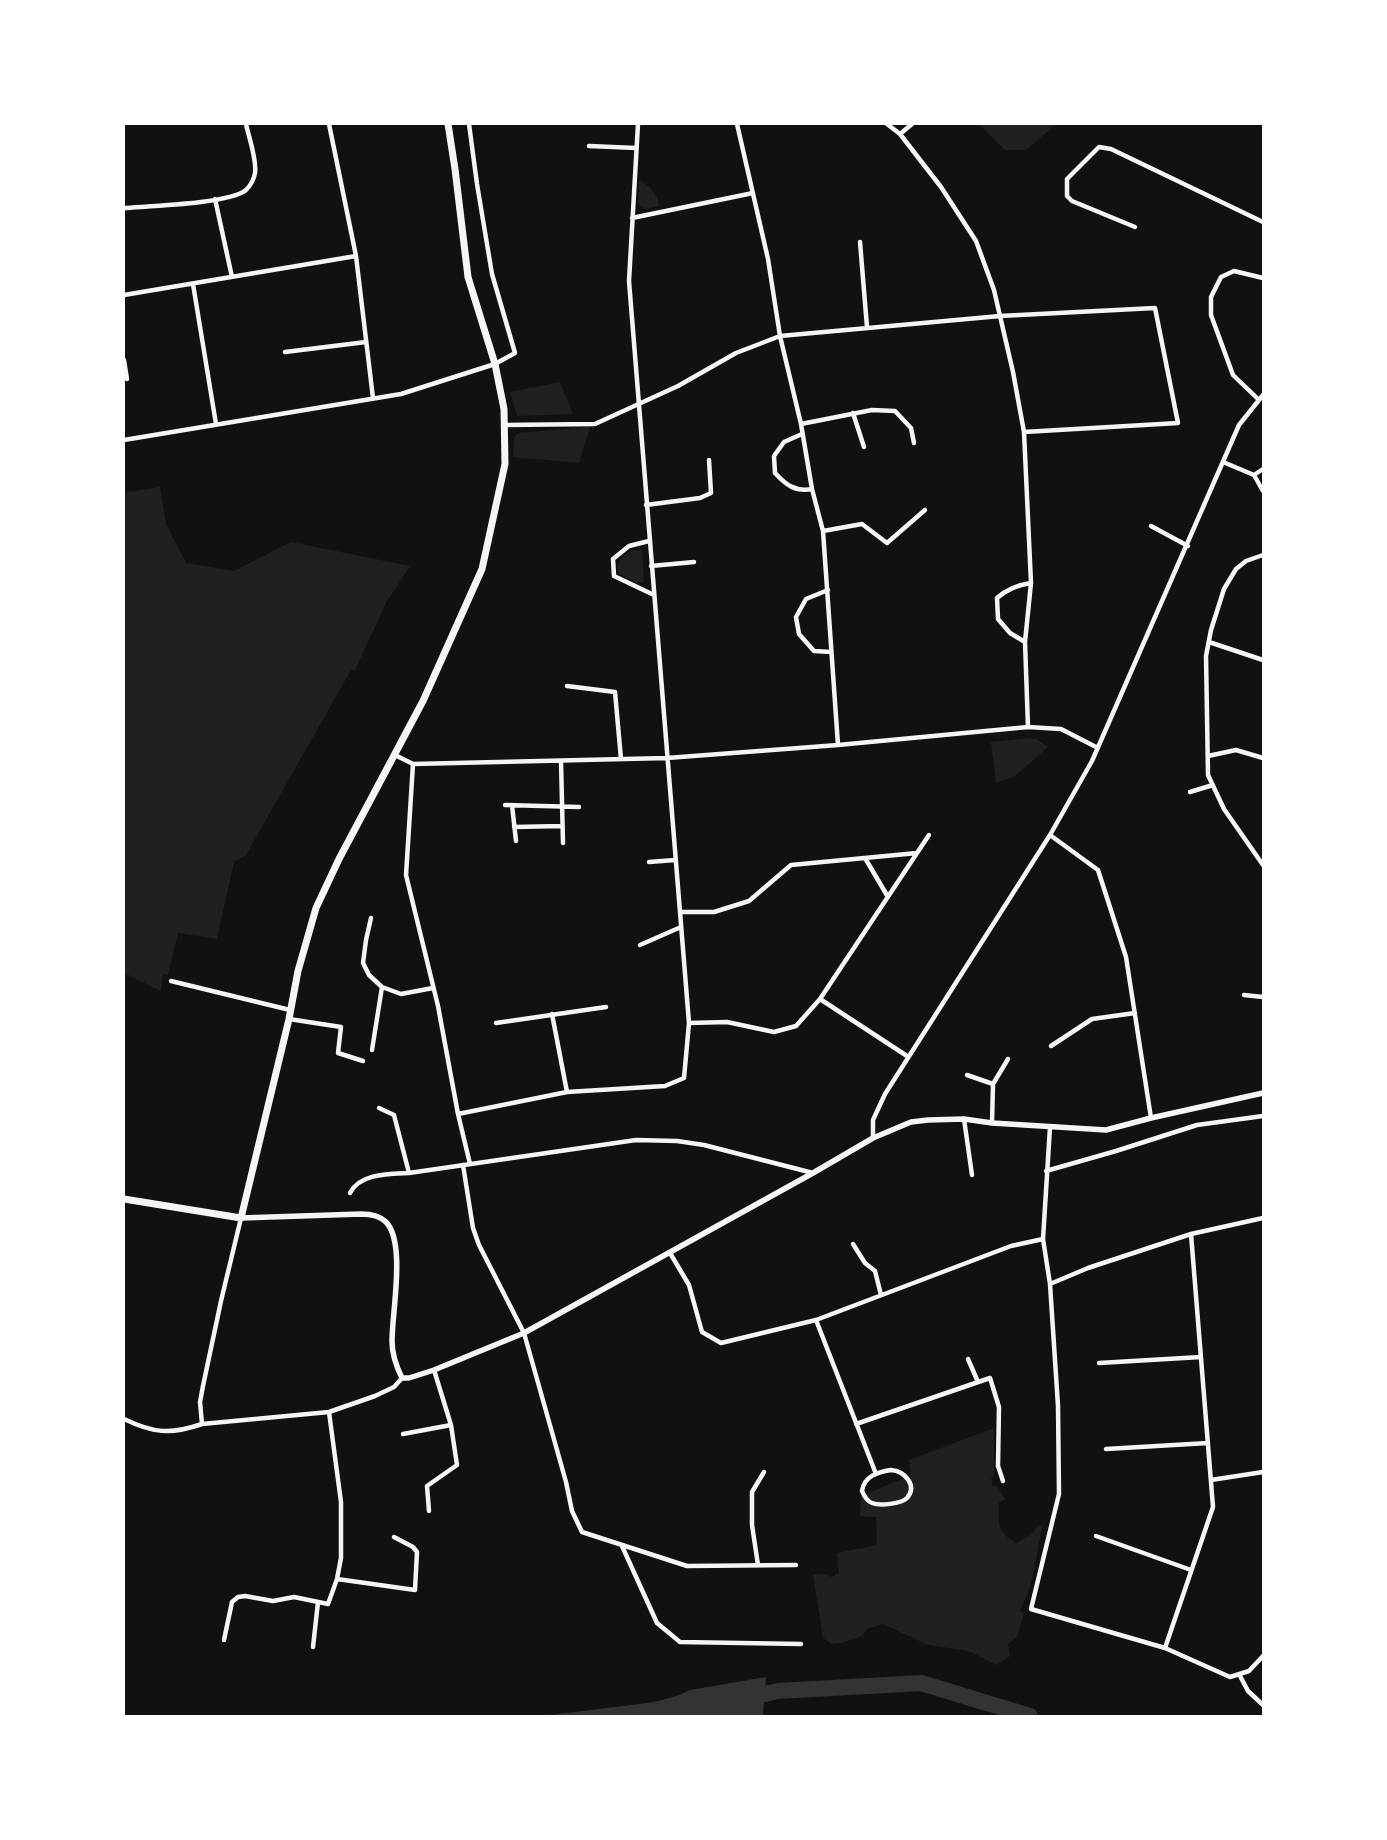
<!DOCTYPE html>
<style>
body{margin:0}
#map{position:relative;width:1387px;height:1840px;overflow:hidden;background:#111;font-family:"Golos Text",sans-serif}
canvas{display:block}
.frame{position:absolute;inset:0;border:125px solid #fff;pointer-events:none}
</style>
<div id="map">
<canvas width="1387" height="1840"></canvas>
<div class="frame"></div>
</div>
<script>
const c = document.querySelector('canvas').getContext('2d');
c.lineJoin = 'round';
function fill(path, color) {
  c.fillStyle = color;
  c.fill(path, 'evenodd');
}
function strokePath(path, color, width, dash) {
  c.strokeStyle = color;
  c.lineWidth = width;
  c.lineCap = dash ? 'butt' : 'round';
  c.setLineDash(dash || []);
  c.stroke(path);
}
fill(new Path2D(`
 M979,124H1056L1026,150H1005Z
 M639,180C650,186 657,193 659,206L646,209L638,204Z
 M560,382L573,414L517,416L510,392Z
 M590,427L579,463L513,457L514,438L518,433Z
 M160,487L166,524L186,563L234,571L291,542L410,566L386,603L355,670H351L246,855L234,862L217,939L178,933L168,975L163,974L161,991L124,973V493Z
 M632,550H642L644,582H635L618,573C617,560 621,557 632,550Z
 M1029,738L1036,739L1048,747L1015,776L996,783L991,742Z
 M994,1428V1476L991,1479L993,1486H997L1005,1499L999,1503C998,1525 997,1531 1016,1543L1031,1535L1038,1525L1042,1526C1037,1553 1034,1586 1020,1610L1024,1614L1017,1637L1008,1644L1010,1656L997,1665L969,1651L928,1645L883,1624L868,1628L862,1636L842,1643L832,1644L823,1638L813,1575L822,1574L832,1577L839,1573L837,1553L877,1545L876,1517L860,1516L861,1496L911,1475L909,1460Z`), '#202020');
fill(new Path2D(`
 M766,1677L763,1716H536C562,1714 588,1710 614,1707C639,1704 668,1702 690,1690Z`), '#333');
strokePath(new Path2D(`
 M743,1699L778,1691L921,1683L1030,1716`), '#333', 16);
strokePath(new Path2D(`
 M329,124L356,256L373,398
 M737,124L768,259L780,336L801,424L812,489L823,531L838,745
 M887,124L900,134L941,187L976,241L994,290L1000,316L1013,372L1024,432L1031,583L1025,642L1028,727
 M900,134L912,124
 M589,146L636,148
 M215,199L232,277
 M124,208C148,206 229,204 246,190C250,186 254,179 255,173C257,160 249,138 246,124
 M632,218L753,193
 M1135,227L1072,201L1067,196V179L1099,147L1111,149L1263,222
 M860,242L867,327
 M193,284L216,424
 M124,295L356,256
 M285,352L366,342
 M124,360L127,379
 M1258,399L1233,375L1211,315V297L1221,277L1234,271L1263,278
 M853,413L864,447
 M801,424L872,410L895,411L911,428L914,443
 M504,425L595,424L678,386L736,353L780,336L1000,316L1155,308L1178,423L1024,432
 M802,434L784,442L774,456L775,473C786,485 795,492 812,489
 M124,440L401,394L495,364L515,353L492,274L477,184L469,124
 M1223,462L1254,475L1263,491
 M1254,475L1263,469
 M646,505L700,498L711,493L709,460
 M1151,526L1188,546
 M823,531L862,524L887,543L925,510
 M649,541L629,546L613,559L614,576L654,595
 M1263,555L1246,561L1236,569L1224,589L1211,630L1206,656L1208,775L1224,809L1263,865
 M651,566L694,562
 M828,590L806,599L796,617L799,634L814,651L831,652
 M1025,642L1010,633L998,619L997,598C1007,589 1017,585 1031,583
 M1209,642L1263,660
 M567,686L615,692L621,759
 M395,755L413,764L667,758L838,745L1028,727L1061,729L1098,748
 M1208,756L1236,750L1263,758
 M561,761L563,843
 M413,764L406,875L438,1006L458,1114L470,1164
 M1190,792L1213,785
 M505,805L579,807
 M512,805L516,841
 M514,827L562,826
 M1050,835L1098,870L1126,957L1151,1118
 M865,858L888,897
 M649,862L675,860
 M680,912H714L749,901L791,865L917,853
 M371,918L366,940L363,963L369,975L382,987L401,994L433,988
 M640,945L681,927
 M171,981L290,1010
 M1244,995L1263,997
 M820,999L907,1056
 M552,1014L567,1092
 M289,1019L341,1027L338,1053L363,1061
 M496,1023L606,1007
 M689,1023L727,1022L774,1032L796,1026L820,999L929,835
 M1051,1046L1092,1019L1135,1013
 M372,1050L382,987
 M967,1075L993,1084
 M379,1108L394,1115L409,1173
 M458,1114L567,1092L665,1086L684,1078L689,1023L629,281L638,124
 M964,1119L972,1175
 M992,1123L993,1084L1008,1059
 M1050,1127L1043,1239L1050,1284L1058,1406L1059,1494L1031,1609L1165,1648L1230,1677L1249,1671L1263,1656
 M873,1138V1120L885,1094L1050,835L1092,761L1239,425L1263,395
 M463,1165L473,1228L479,1245L524,1333L566,1482L572,1511L582,1532L687,1566L796,1565
 M1046,1171L1116,1151L1197,1125L1263,1116
 M350,1193C360,1173 390,1174 409,1173L636,1140L677,1141L704,1145L813,1173
 M853,1244L865,1263L875,1271L881,1295
 M670,1253L689,1285L702,1332L721,1343L816,1320L1011,1246L1043,1239
 M1050,1284L1088,1268L1191,1234L1263,1218
 M816,1320L876,1474
 M968,1359L978,1382
 M1099,1363L1201,1357
 M124,1419C153,1433 170,1435 202,1424L329,1412L375,1396L394,1387L402,1378
 M202,1424L200,1402L203,1386L221,1301L241,1218
 M856,1424L990,1378L999,1407L998,1466L1003,1481
 M403,1434L451,1425
 M1106,1449L1208,1443
 M891,1470C904,1471 918,1485 907,1498C901,1504 880,1506 872,1503C867,1501 864,1496 862,1491C864,1476 878,1472 891,1470Z
 M1211,1480L1263,1472
 M429,1511L427,1486L457,1465L451,1425L434,1370
 M1096,1536L1191,1570
 M622,1546L657,1623L680,1642L801,1644
 M758,1565L752,1525V1492L764,1472
 M337,1579L415,1590L417,1552L413,1547L394,1537
 M224,1640L232,1602L238,1597L245,1596L273,1601L294,1597L328,1604L337,1579L341,1558V1502L329,1412
 M313,1647L318,1602
 M1165,1648L1213,1507L1191,1234
 M1239,1674L1248,1691L1263,1705`), '#f5f5f5', 4.5);
strokePath(new Path2D(`
 M241,1218L361,1214C370,1214 379,1215 386,1222C406,1243 392,1312 392,1341C392,1354 396,1366 402,1378H409L434,1370L524,1333L813,1173L873,1138L911,1122L928,1120L964,1119L992,1123L1106,1130L1151,1118L1263,1093`), '#f5f5f5', 5.5);
strokePath(new Path2D(`
 M124,1199L241,1218L289,1019L298,971L316,908L339,859L423,701L482,569L505,464L504,409L495,364L468,277L455,169L448,124`), '#f5f5f5', 7);
</script>
